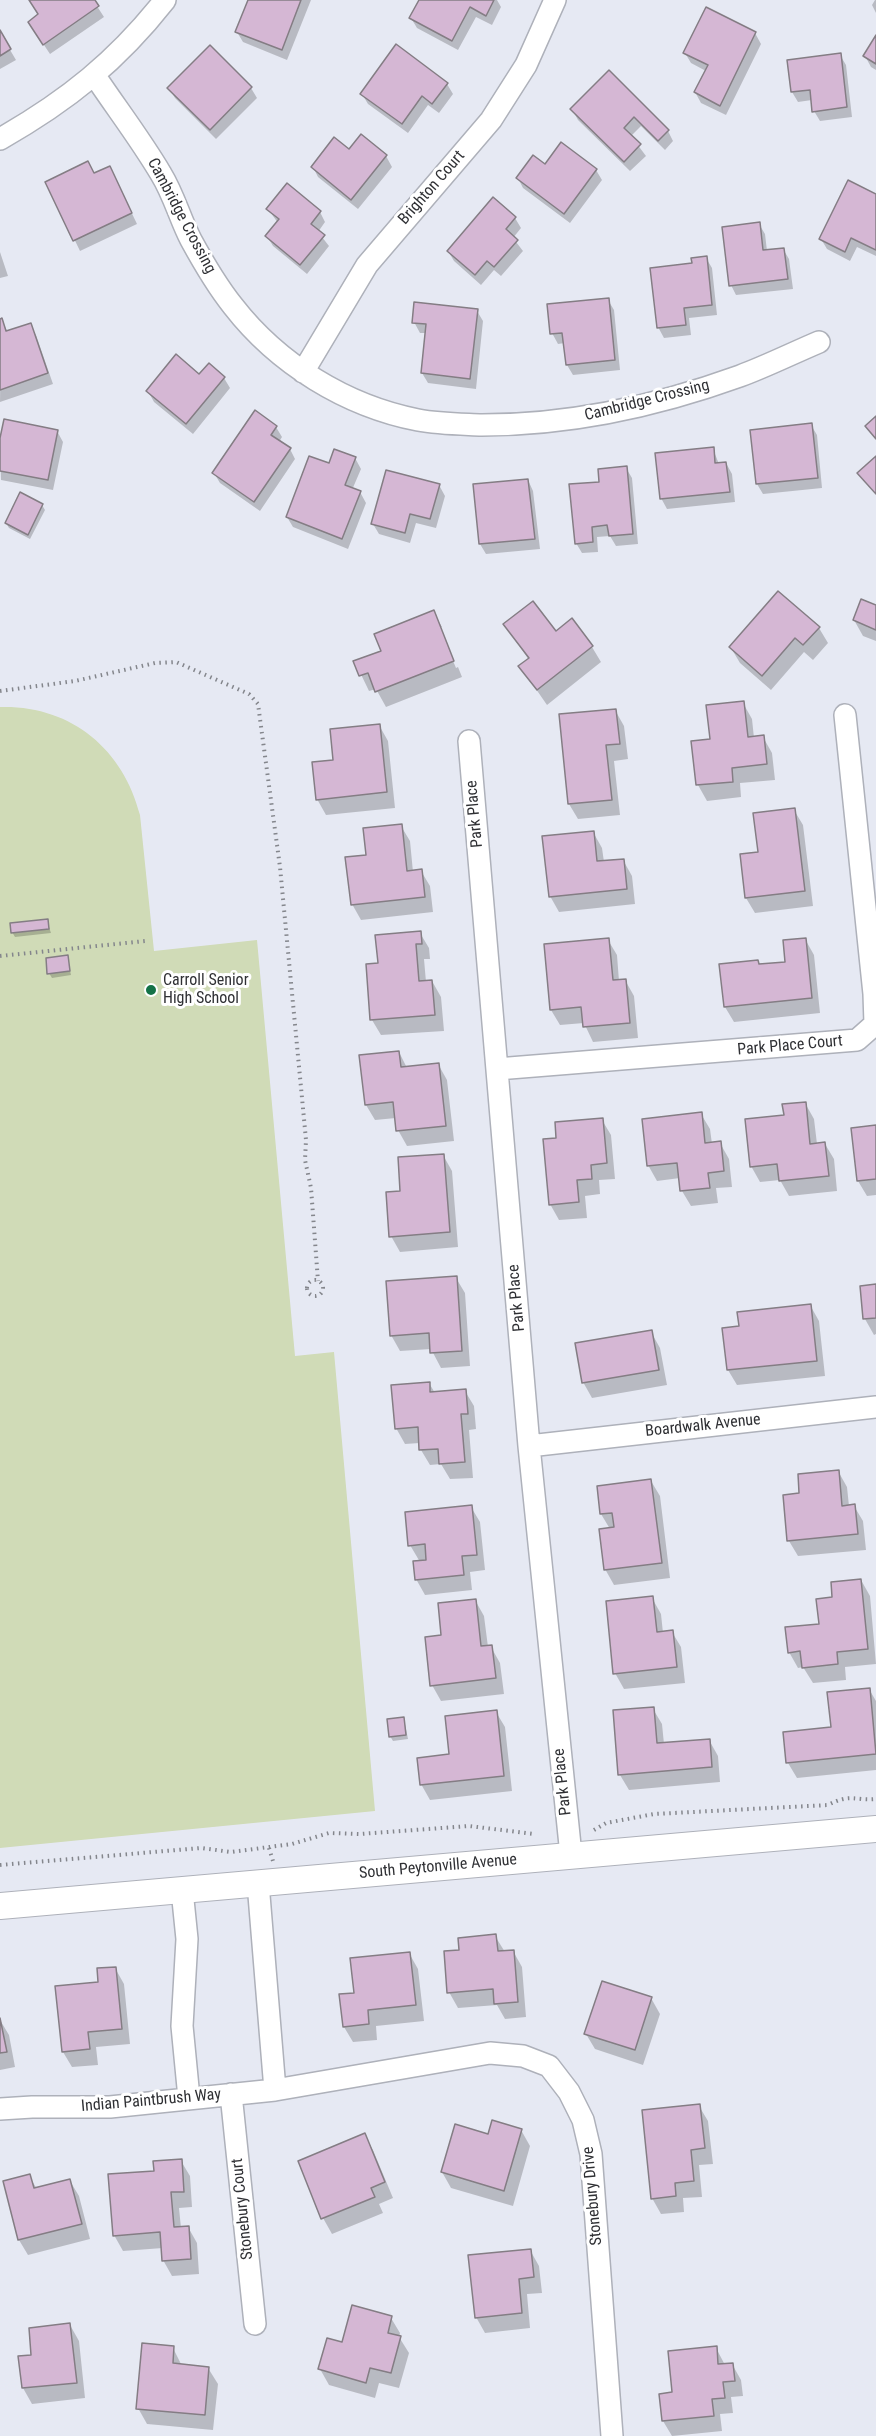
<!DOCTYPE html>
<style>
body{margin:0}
canvas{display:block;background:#e6e9f3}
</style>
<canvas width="876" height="2436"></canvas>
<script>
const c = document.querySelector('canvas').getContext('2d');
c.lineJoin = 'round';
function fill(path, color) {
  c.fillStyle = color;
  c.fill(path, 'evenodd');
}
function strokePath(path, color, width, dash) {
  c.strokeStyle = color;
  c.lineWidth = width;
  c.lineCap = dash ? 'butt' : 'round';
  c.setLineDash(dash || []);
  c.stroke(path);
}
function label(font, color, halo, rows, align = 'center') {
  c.font = font + ' "Roboto Condensed",sans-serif';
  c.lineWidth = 6;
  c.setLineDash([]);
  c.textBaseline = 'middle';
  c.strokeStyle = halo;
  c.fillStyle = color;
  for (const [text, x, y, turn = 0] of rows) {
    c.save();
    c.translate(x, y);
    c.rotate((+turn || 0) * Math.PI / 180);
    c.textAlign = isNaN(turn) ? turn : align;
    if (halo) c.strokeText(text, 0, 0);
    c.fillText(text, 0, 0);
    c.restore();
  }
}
fill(new Path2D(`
 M0,707C70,705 123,748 140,815L154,951L257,940L295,1356L334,1352L375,1811L0,1848Z`), '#d0dbb7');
fill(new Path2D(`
 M29,0H93L104,17L50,54L36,33L40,15Z
 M249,0H311L287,60L243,42L237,32Z
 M420,0H497L501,7L492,25L476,17L458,50L417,28L411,18Z
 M875,0H876V13L872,5Z
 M0,33L16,60L0,69Z
 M755,33L761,44L726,115L701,103L695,92L706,71L691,63L685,53Z
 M876,38V70L871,67L865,56Z
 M840,55L846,65L852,117L820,121L814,111L812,100L798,102L792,92Z
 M609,72L668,131L673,141L665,150L641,126L631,136L646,156L630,171L578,120L572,109Z
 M447,84L453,94L439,113L428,105L408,133L368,104L362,94Z
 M169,88H251L257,98L216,139L175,98Z
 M349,151L386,156L392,167L358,209L318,177L313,167Z
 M545,166L596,170L602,180L570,223L523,188L518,178Z
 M94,175L115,178L137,224L80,251L47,183Z
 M876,196V256L857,247L850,261L827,249L821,239Z
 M493,199L515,218L521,228L513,238L523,251L501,276L494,270L481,285L454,261L448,251Z
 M268,209L320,212L325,222L318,232L329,246L307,274L273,246L267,236L278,223Z
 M759,224L765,234L767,251L783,249L789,259L793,289L736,295L731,285Z
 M0,252L8,276L0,278Z
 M706,258L712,268L717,315L689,318L691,335L664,338L658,327Z
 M608,300L614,310L620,370L573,375L567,365L565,343L558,344L552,333Z
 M477,311L483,321L476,389L428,383L422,373L427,333H420L414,322Z
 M1,320L8,332L30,325L36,335L53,384L0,402Z
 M209,365L224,378L230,388L193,434L154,402L148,391L200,376Z
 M811,425L817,435L822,488L763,494L757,484Z
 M276,427L282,437L279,442L290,449L295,459L260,511L220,483L214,473Z
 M57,431L63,442L53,490L1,480L0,445Z
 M713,449L719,464L726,463L732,474L735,502L667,509L661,498Z
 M355,458L361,469L352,490L360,492L366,503L348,549L293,527L287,517L330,465Z
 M626,468L632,478L638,544L616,546L610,536L597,537L598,552L582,553L576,543L601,483Z
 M528,480L533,491L540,549L486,554L480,544L474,486Z
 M439,485L445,496L436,528L416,523L410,543L379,534L373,524Z
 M42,505L45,510L30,539L9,528L6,523Z
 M876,607V641L863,636L854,620Z
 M433,612L442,627H439L456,668L458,667L462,677L386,707L376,689L369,691L355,662L383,651Z
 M505,625L592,647L601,662L547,705L520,666L529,660Z
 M819,628L828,643L813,660L804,652L771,690L740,663L731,648Z
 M743,703L752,719L754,738L763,737L772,753L775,780L740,783L741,797L707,801L698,785L693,743L711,741Z
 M615,710L624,726L628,759L614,761L620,815L578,819L569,804Z
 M379,725L388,741L395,808L326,815L317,799L334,761Z
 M794,810L803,825L813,906L755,913L746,898L759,854Z
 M401,826L410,841L413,872L421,871L430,886L433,912L361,920L352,904L367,856Z
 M593,832L602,848L604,862L623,860L632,876L635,904L559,912L550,896Z
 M47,921L51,933L15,937L12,932Z
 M420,933L429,948L430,959H424L426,982L432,981L441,997L444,1031L381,1035L372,1020L367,966L379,965Z
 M805,939L814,955L820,1013L734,1022L725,1007L758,962L760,966L787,963Z
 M608,940L617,955L619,981L625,980L634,996L638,1038L593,1042L584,1023L560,1025L551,1010Z
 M67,957L71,975L52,978L49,973Z
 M399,1052L407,1068L438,1064L447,1080L454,1141L407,1146L398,1130L396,1118L375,1120L366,1105Z
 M805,1103L814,1119L817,1144H825L834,1159L837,1191L789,1196L780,1180L760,1182L751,1166L785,1117Z
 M701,1114L710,1129L712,1144L720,1143L729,1159L732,1187L716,1188L718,1203L691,1206L682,1191L680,1178L657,1181L648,1165Z
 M602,1120L611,1135L615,1179L599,1180L600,1194L585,1196L587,1218L559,1220L550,1204L558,1139Z
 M876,1126V1195L867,1196L858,1181Z
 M443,1155L452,1171L458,1247L400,1252L391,1236L402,1193Z
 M456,1278L465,1293L470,1366L441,1368L431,1349L400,1351L391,1335Z
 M876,1286V1334L874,1335L865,1319L862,1287Z
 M810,1305L819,1321L825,1376L737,1385L728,1370L740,1327Z
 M651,1332L660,1348L667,1385L592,1398L583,1382Z
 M429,1383L435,1393L465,1391L474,1406L476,1429L469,1430L473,1478L450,1479L441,1464L430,1465L421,1450L420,1443L405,1444L396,1428Z
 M838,1471L847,1487L849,1506H854L863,1521L866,1550L798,1556L789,1541L801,1495Z
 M651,1481L660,1496L670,1578L614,1585L605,1569L610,1529L601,1514L598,1487Z
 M471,1507L480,1522L485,1570L470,1572L472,1590L425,1595L416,1579L420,1562L410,1545Z
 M861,1580L870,1596L876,1664L845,1667L846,1680L813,1683L803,1667L798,1668L789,1652L820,1625L834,1599Z
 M652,1598L661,1614L663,1633L672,1632L681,1647L685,1683L624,1689L615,1673Z
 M475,1600L484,1616L488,1647H491L500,1663L504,1694L441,1701L432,1685Z
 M869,1689L876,1701V1770L797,1778L788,1763L832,1728Z
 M653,1709L662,1724L664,1744L709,1740L718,1756L720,1782L629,1790L620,1775Z
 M496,1712L505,1727L512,1791L430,1800L421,1784Z
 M404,1719L408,1739L393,1741L390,1736Z
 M495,1936L505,1952L513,1951L522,1967L526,2017L505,2019L497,2005L458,2008L449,1992L460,1951Z
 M409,1953L418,1969L424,2021L376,2026L377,2040L353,2042L344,2027L340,1996L356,1994Z
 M115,1968L124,1984L130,2044L96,2047L98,2065L72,2067L63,2052L100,1983Z
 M651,1998L660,2014L643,2065L595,2049L586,2034Z
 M0,2020L9,2035L15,2067L0,2070Z
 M699,2106L708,2121L713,2164L699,2165L702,2197L683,2198L684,2212L661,2214L652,2198Z
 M521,2130L530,2146L513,2206L451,2188L442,2172L489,2136Z
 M364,2135L373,2150L393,2198L379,2204L383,2213L332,2234L323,2218Z
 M181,2161L190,2176L192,2207L179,2208L181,2228L188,2227L197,2243L199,2274L172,2276L163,2260V2248L123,2251L114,2235L156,2172Z
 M29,2176L37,2189L70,2181L79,2196L90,2239L28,2255L19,2240Z
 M530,2250L539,2266L542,2293L527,2294L530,2328L485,2333L476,2317Z
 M391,2318L400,2333L399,2337L409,2353L399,2388L379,2383L375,2398L329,2385L320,2369L343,2344Z
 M70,2325L79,2341L85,2398L32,2404L23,2388L20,2358L33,2356Z
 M173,2348L182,2366L208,2368L218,2384L213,2430L147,2424L138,2408Z
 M716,2348L725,2365L732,2364L741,2380L743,2396L731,2397L733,2413L720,2414L722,2431L672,2436L663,2421L673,2394Z`), '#0003');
const building = new Path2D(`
 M29,0H95L99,6L43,45L28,22L38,14Z
 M248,0H301L282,50L235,32Z
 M419,0H494L486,16L470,7L452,41L409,18Z
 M706,7L756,32L720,106L694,92L708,65L683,53Z
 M0,30L11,49L0,56Z
 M876,35V64L863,56Z
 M396,44L448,83L432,104L422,96L402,124L360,94Z
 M210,45L252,87L210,130L167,88Z
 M841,53L847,107L812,112L810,90L791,92L787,60Z
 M609,70L669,130L658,141L634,117L624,128L641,144L624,162L570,109Z
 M361,134L387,155L351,200L311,167L334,137L349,149Z
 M561,142L597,169L564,214L516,178L533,155L545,164Z
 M88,161L94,173L110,166L132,213L73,241L45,182Z
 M848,180L876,194V250L851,238L845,252L819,239Z
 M287,183L321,211L311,224L325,235L300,265L265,236L279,219L266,209Z
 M493,197L516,217L506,229L518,240L494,267L487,261L475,275L447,251Z
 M760,222L763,250L784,248L788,279L729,286L722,227Z
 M707,256L712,305L684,308L686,325L657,328L650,268L692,263L691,258Z
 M609,298L615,360L566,365L562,333L550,334L547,304Z
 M414,302L478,309L470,379L421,373L426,324L412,323Z
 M2,318L6,331L31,323L48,373L0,390V319Z
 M176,354L199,374L209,363L225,377L186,424L146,391Z
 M255,410L277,426L271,435L291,448L254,502L212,473Z
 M876,416V439L865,426Z
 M4,419L58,430L48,480L0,471V438Z
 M812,423L818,478L756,484L750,430Z
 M714,447L715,463L726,462L730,492L660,499L655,453Z
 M334,449L356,457L345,485L361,491L342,539L286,517L309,456L329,463Z
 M876,456V494L857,473Z
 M627,466L633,534L609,536L607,525L592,527L593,542L575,544L569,484L599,482L598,469Z
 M386,470L440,484L430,519L410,514L405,533L371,524Z
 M528,479L535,539L479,544L473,484Z
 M20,492L43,504L28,535L5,523Z
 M778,591L820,627L803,645L795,638L762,676L729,647Z
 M861,599L876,605V630L853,620Z
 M533,601L556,631L572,618L593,646L537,690L518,666L529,658L503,624Z
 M434,610L454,661L375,692L368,673L359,676L353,661L381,651L374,634Z
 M744,701L748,737L764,735L767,764L732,768L733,782L696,785L691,741L710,739L706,705Z
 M616,709L620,744L606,745L612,800L568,804L559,714Z
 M380,724L387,792L316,800L312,762L333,760L330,729Z
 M795,808L805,891L745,898L740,854L758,852L753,813Z
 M402,824L407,871L422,869L425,897L351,905L345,857L366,855L363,828Z
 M594,831L597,861L624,859L627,889L549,897L542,836Z
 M48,919L49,929L11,933L10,923Z
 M421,931L422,944H416L419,981L432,980L435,1015L370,1020L366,964L378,963L375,935Z
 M609,938L613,980L626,979L630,1023L583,1027L581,1007L550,1010L544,944Z
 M806,938L812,998L724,1007L719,964L758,960L759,964L785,962L783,940Z
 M68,955L70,971L47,974L46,958Z
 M399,1051L401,1067L439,1063L446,1126L396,1131L393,1102L365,1105L359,1055Z
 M806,1102L810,1144L825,1142L829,1176L779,1181L777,1164L750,1167L745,1119L784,1115L782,1104Z
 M702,1112L705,1143L721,1141L724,1171L708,1173L710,1188L680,1191L677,1163L647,1166L642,1119Z
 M603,1118L607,1163L591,1165L592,1179L577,1180L579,1202L549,1205L543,1139L556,1138L555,1122Z
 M876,1125V1179L857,1181L851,1128Z
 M444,1154L450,1232L389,1237L386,1192L400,1191L398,1157Z
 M457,1276L462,1351L430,1353L429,1333L390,1336L386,1281Z
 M876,1284V1318L863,1319L860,1286Z
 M811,1304L817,1361L727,1370L722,1328L739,1326L737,1312Z
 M652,1330L659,1370L582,1383L575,1343Z
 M430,1382V1392L466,1389L468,1414H461L465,1462L439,1464L438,1449L419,1450L418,1427L395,1429L391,1385Z
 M839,1470L842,1506L855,1504L858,1534L787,1541L783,1495L799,1493L798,1474Z
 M651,1479L662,1563L604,1570L599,1529L614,1527L612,1513L600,1514L597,1486Z
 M472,1505L477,1555L462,1556L464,1575L415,1580L413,1561L426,1560L425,1544L408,1546L405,1512Z
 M861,1579L868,1649L837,1652L838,1664L802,1668L800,1651L788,1653L785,1627L819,1624L816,1599L832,1597L831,1582Z
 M653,1596L657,1632L673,1630L677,1667L613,1674L606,1601Z
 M476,1599L481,1646L492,1645L496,1678L430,1686L425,1637L441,1635L438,1603Z
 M870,1688L876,1754L786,1763L783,1732L831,1727L827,1692Z
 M654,1707L657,1743L710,1739L712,1767L618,1775L613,1710Z
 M497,1710L504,1776L420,1785L417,1758L449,1754L445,1716Z
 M404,1717L406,1735L389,1737L387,1719Z
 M496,1934L498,1951L514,1950L518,2002L494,2004L493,1989L447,1993L444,1951L459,1950L458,1938Z
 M410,1952L416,2005L368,2010L369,2024L343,2027L339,1994L354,1993L350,1958Z
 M116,1967L122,2029L88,2032L90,2049L62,2052L55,1986L98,1982L97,1968Z
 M602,1981L652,1997L635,2050L584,2034Z
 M0,2018L7,2052L0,2053Z
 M700,2104L705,2148L691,2150L694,2181L675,2183L676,2196L651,2199L642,2110Z
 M492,2120L522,2129L504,2191L441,2172L455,2124L488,2134Z
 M365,2133L385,2182L371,2188L375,2197L321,2219L298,2161Z
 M182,2159L184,2192H171L174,2227L189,2226L191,2259L162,2261L160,2232L113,2236L108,2174L154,2171L153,2161Z
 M30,2174L34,2188L70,2179L82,2224L18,2240L3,2181Z
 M531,2249L534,2277L519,2279L522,2313L475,2318L468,2255Z
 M352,2305L392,2316L388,2333L401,2336L391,2373L370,2368L366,2383L318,2369L327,2338L342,2342Z
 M70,2323L77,2383L22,2388L18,2356L31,2355L29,2328Z
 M142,2343L174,2346L173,2363L209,2367L205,2415L136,2409Z
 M717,2346L718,2364L733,2363L735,2381L723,2382L725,2398L712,2399L714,2416L662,2421L659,2394L672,2392L668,2351Z`);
fill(building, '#d5b7d4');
strokePath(building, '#847d84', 1.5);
const minor = new Path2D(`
 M95,76C117,109 141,140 161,174C174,195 180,219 191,240C203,262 217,286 233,306C278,364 346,406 418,420C439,424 461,424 482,425C570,425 657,406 740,376C767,366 793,353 819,342
 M0,139C67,101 117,61 165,0
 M303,372L367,265L491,120L526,65L555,0
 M469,741L529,1446L571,1855
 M497,1069L857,1040L875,1024L874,994L845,715
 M529,1446L876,1407
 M258,1883L275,2090
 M182,1890L187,1939L182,2026L189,2098
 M231,2094L255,2324
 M0,2109L32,2107H110L275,2090L490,2053L523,2056L549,2066L569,2092L583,2120L591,2154L612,2436`);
const tertiary = new Path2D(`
 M0,1906L876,1829`);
strokePath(minor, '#aeb1ba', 24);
strokePath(tertiary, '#aeb1ba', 28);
strokePath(new Path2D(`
 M0,691L75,681L155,663L176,662L249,694L258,704L280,867L306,1140L305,1160L311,1188L318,1281
 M0,956L145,941
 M307 1288a8 8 0 1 1 16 0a8 8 0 1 1-16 0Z
 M594,1830L606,1823L654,1814L828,1805C851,1793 854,1801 876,1799
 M269,1848L273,1861
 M0,1865L201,1848L231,1852L292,1844L329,1833L360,1834L469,1826L534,1834`), '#84868c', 4, [1.5, 4.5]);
strokePath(minor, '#fff', 21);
strokePath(tertiary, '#fff', 26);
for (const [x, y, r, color] of [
 [151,990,6,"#147247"]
]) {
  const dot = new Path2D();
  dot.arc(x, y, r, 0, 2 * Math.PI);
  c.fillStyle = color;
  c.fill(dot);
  strokePath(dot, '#fff', 2);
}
label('16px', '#2f3034', '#fff', [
 ["Brighton Court",432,188,-49],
 ["Cambridge Crossing",181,216,62],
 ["Cambridge Crossing",647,401,-14],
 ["Park Place",475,814,-95],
 ["Park Place Court",790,1046,-5],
 ["Park Place",517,1298,-95],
 ["Boardwalk Avenue",703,1426,-6],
 ["Park Place",563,1782,-96],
 ["South Peytonville Avenue",438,1867,-5],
 ["Indian Paintbrush Way",151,2101,-5],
 ["Stonebury Drive",593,2196,-95],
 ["Stonebury Court",243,2209,-96]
]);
label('16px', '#2f3034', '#fff', [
 ["Carroll Senior",163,981],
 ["High School",163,999]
], 'left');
</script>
